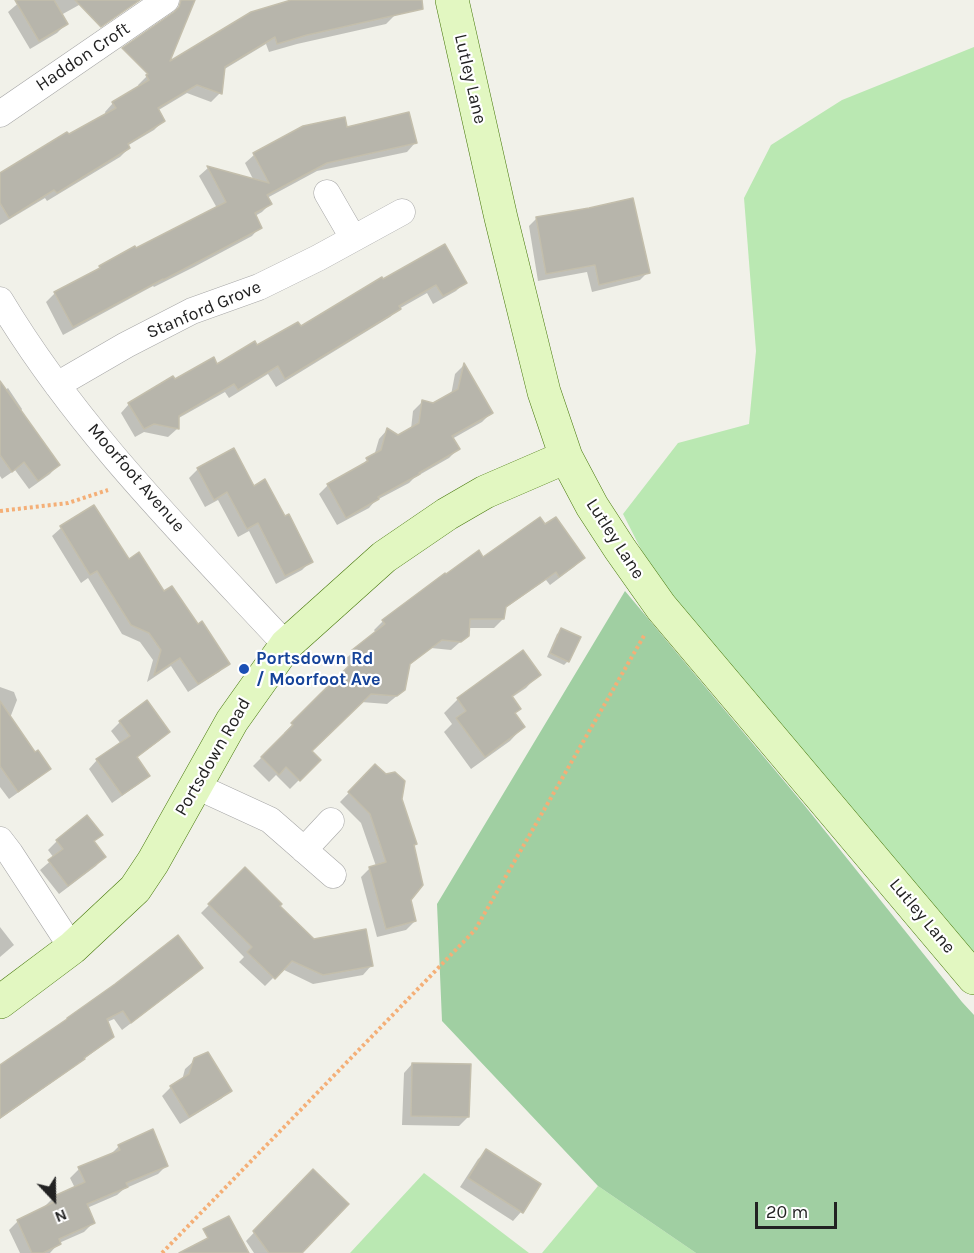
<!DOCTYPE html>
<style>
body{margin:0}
#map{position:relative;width:974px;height:1253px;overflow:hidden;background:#f1f1e9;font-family:Karla,sans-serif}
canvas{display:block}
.north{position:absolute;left:24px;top:1169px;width:60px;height:60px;-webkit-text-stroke:4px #fff;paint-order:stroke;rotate:158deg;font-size:16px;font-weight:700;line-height:24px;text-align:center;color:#222}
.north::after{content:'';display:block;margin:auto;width:21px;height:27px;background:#222;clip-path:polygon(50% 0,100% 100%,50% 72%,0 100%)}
.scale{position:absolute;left:755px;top:1202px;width:82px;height:27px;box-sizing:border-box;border:3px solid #222;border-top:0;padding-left:8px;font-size:18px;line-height:21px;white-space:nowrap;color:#222;-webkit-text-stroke:4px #fff;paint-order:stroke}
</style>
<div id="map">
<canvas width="974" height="1253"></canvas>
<div class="north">N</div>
<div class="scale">20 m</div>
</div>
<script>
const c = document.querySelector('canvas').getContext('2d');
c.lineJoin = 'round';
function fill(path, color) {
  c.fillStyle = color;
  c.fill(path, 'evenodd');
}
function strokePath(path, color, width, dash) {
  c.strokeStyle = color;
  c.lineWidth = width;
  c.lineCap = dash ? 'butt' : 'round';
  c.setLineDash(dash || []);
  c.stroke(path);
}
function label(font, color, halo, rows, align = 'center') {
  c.font = font + ' Karla,sans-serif';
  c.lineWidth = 4.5;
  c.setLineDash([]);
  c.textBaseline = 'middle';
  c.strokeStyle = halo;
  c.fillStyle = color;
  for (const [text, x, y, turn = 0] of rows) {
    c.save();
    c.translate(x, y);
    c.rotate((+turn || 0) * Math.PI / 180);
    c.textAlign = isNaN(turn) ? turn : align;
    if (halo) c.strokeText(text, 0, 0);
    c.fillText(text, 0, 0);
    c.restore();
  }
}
fill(new Path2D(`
 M974,47V962L671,608L623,514L678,443L749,424L756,351L744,198L771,145L842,100Z
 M424,1173L529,1253H350Z
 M598,1186L696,1253H542Z`), '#bae8b2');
fill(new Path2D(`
 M625,591L805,806L962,1002L974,1015V1253H696L598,1186L442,1021L437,904Z`), '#a0cfa2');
fill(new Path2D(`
 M22,0H88L61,15L66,24L57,33L30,49L8,12Z
 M296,0H391L395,15L386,24L297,44L269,52L266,44L223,70L220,93L211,102L187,93L157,111L163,121L154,130L127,146L129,148L120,157L47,201L45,198L0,225V175L106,115L105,112L113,103L140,88L138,85L147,76Z
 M304,128L346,129L415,143L407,152L317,171L267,198L270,204L262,212L255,216L260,227L252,236L194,267L154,287L153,286L63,335L46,302L55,293L95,272L100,267L217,208L199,176L208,168L254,181L245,163L254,155Z
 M537,218L648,272L640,280L592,292L587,272L538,281L529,226Z
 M381,279L465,282L456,291L433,304L427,293L397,310L390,317L276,387L268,374L229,398L225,392L177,419V429L168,437L144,432L135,437L121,413L129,404L175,381L217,366L300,328Z
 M463,366L491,413L482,422L452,439L458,449L449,458L414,478L409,483L375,501L369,508L337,525L319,494L328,485L361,466L367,460L374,456L379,439L387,430L398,436L411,429L413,411L422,402L434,405L451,395L455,374Z
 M0,386L4,391L8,388L22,409L20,412L58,465L50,474L29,489L15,470L2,479L0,476Z
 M233,450L254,488L311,561L302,570L276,584L249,531L238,537L218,500L205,507L189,478L198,469Z
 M94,507L128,561L164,593L228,663L219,672L188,692L171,666L147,682L153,660L140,642L122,634L88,578L81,583L52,536L61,528Z
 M545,526L583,558L574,567L550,585L546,580L504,609L503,619L494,628H468L467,636L451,650L431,648L408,666L404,690L387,704L361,702L310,751L319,760L290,789L276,775L269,782L253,766L285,734L284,733L311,705L350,667L344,660L376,633L374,630L383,621L483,559Z
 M562,630L568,661L564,665L547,657L557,634Z
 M523,652L539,674L526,688L511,698L514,714L523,727L510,741L471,769L444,732L452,724L444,713L458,699Z
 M0,687L14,692L17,700L10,718L35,754L49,768L40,777L9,799L0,787Z
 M147,702L168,732L159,741L136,758L148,775L139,784L112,803L89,769L97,760L121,744L111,731L120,722Z
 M375,766L400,800L416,844L413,847L409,900L415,921L406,930L377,937L361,877L370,868L376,866L361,823L340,802Z
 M101,835L93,842L104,857L96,866L59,894L40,870L54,858L48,850L57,841Z
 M245,869L278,906L313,940L371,966L363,975L313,984L282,969L265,986L239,962L244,957L201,913Z
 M0,927L14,945L0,957Z
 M201,968L192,977L122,1030L114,1019L107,1022L112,1036L103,1045L80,1062L74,1067L0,1119V1067Z
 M195,1060L230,1090L221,1099L180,1124L162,1096L171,1087L182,1080L185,1069Z
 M412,1064L468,1117L459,1126L402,1125L404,1073Z
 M119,1146L167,1165L158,1174L124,1189L117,1195L87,1208L93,1223L84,1232L59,1243L50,1253H20L9,1230L18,1221L44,1207L53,1198L75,1188L70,1178L79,1169L110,1155Z
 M487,1151L539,1185L521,1212L513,1221L460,1187L478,1159Z
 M313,1171L300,1253H254L246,1241Z`), '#0003');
const building = new Path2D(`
 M15,0H54L68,24L39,41Z
 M75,0H140L101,27Z
 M181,0H195L170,61L251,12L291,0H422L423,9L307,35L277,44L275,37L225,67L222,94L197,85L158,108L165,121L128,144L130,148L57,193L54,190L9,218L0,203V173L67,132L69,134L116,108L112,102L149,80L146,75L148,74L122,48L174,12L179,7Z
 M409,112L417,143L327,163L267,195L272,204L255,213L262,228L205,258L163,280V279L73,327L54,292L100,268L99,266L135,246L136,248L226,202L207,166L269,183L253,153L303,126L345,117L347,127Z
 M633,198L650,273L599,285L595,265L546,274L536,217L589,208Z
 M445,244L467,283L443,296L436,285L399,306L401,309L285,379L278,366L238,390L234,384L179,416V429L154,424L144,429L128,403L173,376L175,379L214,357L217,364L255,341L257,345L298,322L301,326L382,277L383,279Z
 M464,363L493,413L452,436L460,449L419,473L420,474L378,497L379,499L346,518L327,484L368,461L366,458L381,450L387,428L398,435L419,423L422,400L433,403L458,389Z
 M0,381L60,465L38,481L24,462L12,472L0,455Z
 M234,448L254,486L265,479L285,516L289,514L313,562L285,576L258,523L247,529L227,492L214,500L197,468Z
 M94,505L129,559L139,552L164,591L172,586L198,624L202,621L230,664L198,684L180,658L154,675L161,650L149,633L131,625L97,571L90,575L60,526Z
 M540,517L545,524L556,517L585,558L559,577L556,572L506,607L504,619H470L469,636L461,642L442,640L410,664L405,690L397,696L371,694L312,751L321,760L300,781L286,767L279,775L261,757L293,725L291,723L320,694L358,657L352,650L385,624L382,620L445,573L446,574L479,550L483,557Z
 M561,628L581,637L569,662L550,653Z
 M523,650L541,675L512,696L521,709L515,713L525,727L485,757L456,718L466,711L457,698Z
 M147,700L170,732L137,757L150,776L122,795L96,759L130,736L119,721Z
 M0,701L35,752L38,750L51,769L18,792L0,766Z
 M375,764L386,774L395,772L405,781L402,799L417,844L414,845L423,885L411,900L416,921L386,929L369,867L386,862L370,814L348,792Z
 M87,815L103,835L94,841L106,857L68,886L48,860L63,849L56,840Z
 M245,867L282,904L280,906L314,939L366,929L373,966L323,975L292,961L275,979L247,952L252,947L208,904Z
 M178,935L203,968L131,1023L123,1011L107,1019L114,1037L84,1058L85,1059L0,1118V1065L67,1019V1018L115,984Z
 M208,1052L232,1091L189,1117L170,1086L189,1074L194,1058Z
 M412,1063L471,1064L469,1117L411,1116Z
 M153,1129L168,1166L126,1183L128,1187L87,1204L95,1223L59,1239L61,1244L43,1253H32L17,1220L54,1202L52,1197L85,1182L78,1167L120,1150L118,1145Z
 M486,1149L541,1184L523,1213L468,1178Z
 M313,1169L349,1204L302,1253H269L253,1231Z
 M229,1216L249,1253H179L208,1238L203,1229Z`);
fill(building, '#b7b5ab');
strokePath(building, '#c3beac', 1.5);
const street = new Path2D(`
 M0,114L166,0
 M327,193L353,238
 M0,300C77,429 185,536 286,645
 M57,385L126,345L192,311L259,287L318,258L402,212
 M196,786L270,820L333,875
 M0,840L10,853L72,948
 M304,850L331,821`);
const secondary = new Path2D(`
 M452,0L501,218L544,392L566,457L592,506L620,549L661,607L974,978
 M0,1002L72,948L135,889L153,862L232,721L286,645L384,557L447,514L485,492L566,457`);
strokePath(street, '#a6a6a6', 27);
strokePath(secondary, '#46770a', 34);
strokePath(new Path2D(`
 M0,511L68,503L108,490
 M162,1253L475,930L645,634`), '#f4af77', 4, [3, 3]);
strokePath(street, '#fff', 26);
strokePath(secondary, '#e2f7c1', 33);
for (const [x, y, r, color] of [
 [244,669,6,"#1a4fb4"]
]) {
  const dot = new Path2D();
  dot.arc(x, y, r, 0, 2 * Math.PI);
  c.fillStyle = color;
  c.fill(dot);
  strokePath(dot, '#fff', 2);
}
label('18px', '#222', '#fff', [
 ["Haddon Croft",83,57,-34],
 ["Lutley Lane",470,79,77],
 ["Stanford Grove",204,310,-23],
 ["Moorfoot Avenue",136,478,49],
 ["Lutley Lane",615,539,57],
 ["Portsdown Road",213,757,-60],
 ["Lutley Lane",922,916,50]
]);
label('bold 18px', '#164399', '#fff', [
 ["Portsdown Rd",256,659],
 ["/ Moorfoot Ave",256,680]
], 'left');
</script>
